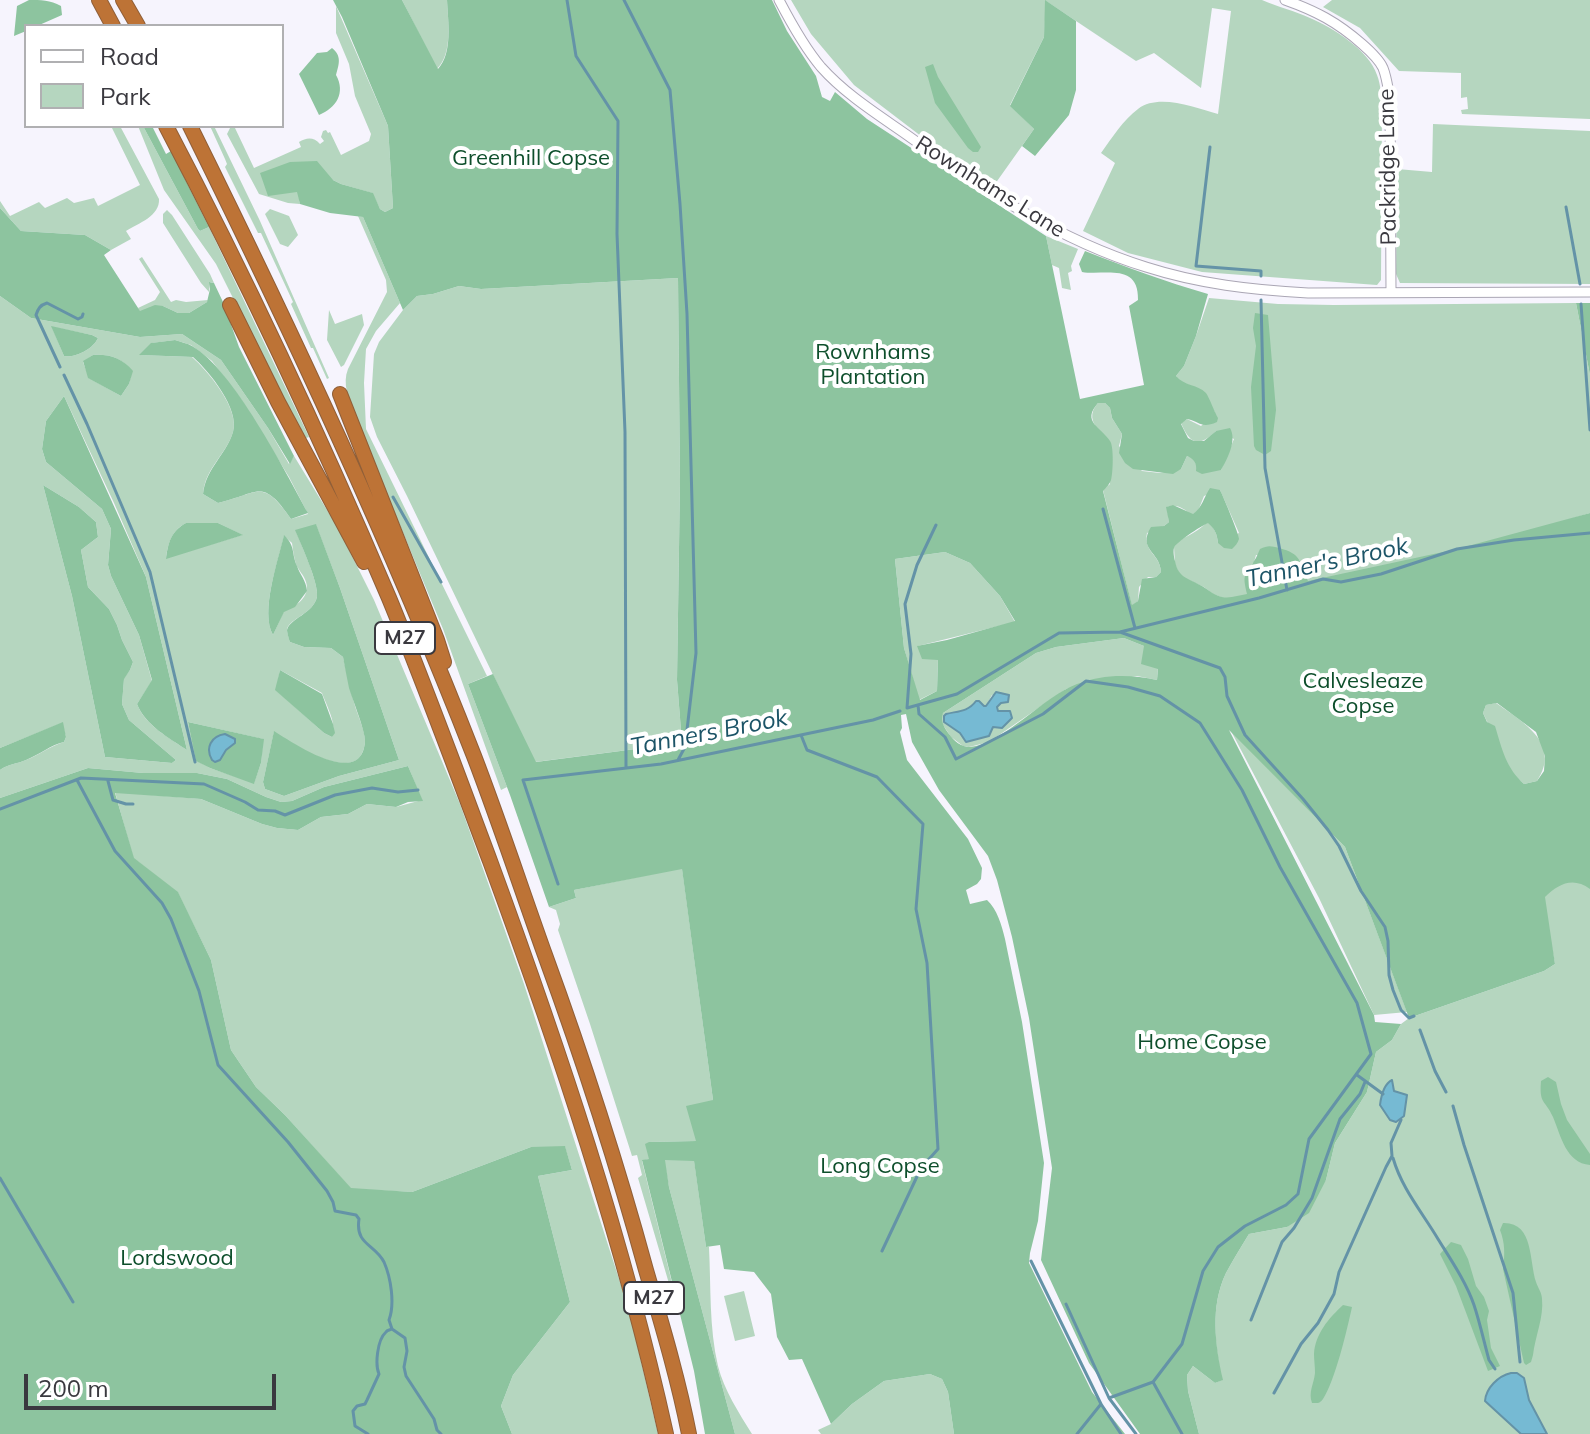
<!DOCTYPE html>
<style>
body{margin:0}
#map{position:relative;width:1590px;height:1434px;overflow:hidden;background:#f6f4fd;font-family:Mulish,sans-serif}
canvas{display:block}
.legend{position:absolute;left:24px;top:24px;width:260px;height:104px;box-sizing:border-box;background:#fff;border:2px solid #b0b0b2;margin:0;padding:10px 14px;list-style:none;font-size:24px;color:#3a393f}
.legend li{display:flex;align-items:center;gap:16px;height:40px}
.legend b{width:40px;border:2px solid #b0b0b2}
.scale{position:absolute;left:24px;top:1374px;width:252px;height:36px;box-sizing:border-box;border:4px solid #3a393f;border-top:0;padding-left:10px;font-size:24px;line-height:28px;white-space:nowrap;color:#3a393f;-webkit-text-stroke:6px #fff;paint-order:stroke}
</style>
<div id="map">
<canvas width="1590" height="1434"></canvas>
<ul class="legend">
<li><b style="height:10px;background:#fff"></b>Road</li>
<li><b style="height:22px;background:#b5d6bf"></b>Park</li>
</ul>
<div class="scale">200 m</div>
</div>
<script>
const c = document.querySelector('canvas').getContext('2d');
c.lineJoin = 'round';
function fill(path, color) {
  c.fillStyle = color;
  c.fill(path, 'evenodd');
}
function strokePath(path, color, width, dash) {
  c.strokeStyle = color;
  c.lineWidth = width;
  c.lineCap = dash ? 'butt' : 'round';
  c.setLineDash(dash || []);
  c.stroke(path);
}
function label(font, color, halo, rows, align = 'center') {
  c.font = font + ' Mulish,sans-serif';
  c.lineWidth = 8;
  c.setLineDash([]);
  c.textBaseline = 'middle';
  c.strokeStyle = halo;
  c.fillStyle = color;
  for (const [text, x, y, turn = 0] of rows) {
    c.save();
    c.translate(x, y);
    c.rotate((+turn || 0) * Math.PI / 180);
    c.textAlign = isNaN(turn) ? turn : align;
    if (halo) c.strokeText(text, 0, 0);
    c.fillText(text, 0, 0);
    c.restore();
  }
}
fill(new Path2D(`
 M402,0H447C448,21 453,53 437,69Z
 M791,0H1262C1278,7 1295,11 1310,18C1333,28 1369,50 1377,75C1381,85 1381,96 1382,106L1381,280L1377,285L1202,272L1128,253L1083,231L1115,163L1101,153C1112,138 1123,120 1138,109C1159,93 1195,108 1218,114L1231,11L1212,8L1201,88L1154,53L1136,61L1046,1L1044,37L1010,105L1034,129L995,184L955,162L854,85L811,34Z
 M1332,0H1590V119L1462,114L1461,110L1468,109L1467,97L1461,98V73L1399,71L1360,28L1323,7Z
 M336,6L388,126L393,208L385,212L380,209L372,193L341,184L333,180L298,192L300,204L288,203L259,194L227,134L230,128H235L254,168L301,147L299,142C307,137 314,137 320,144L324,141L321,137L323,131L326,130L328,133L330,132L341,155L369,141L371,134L355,96L349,64L336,33Z
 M1433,124L1590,131V284L1400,283L1396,274L1397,169L1432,172Z
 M111,126H120L159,199C160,216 139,223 126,231L131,239L111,250L85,235L21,231L0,208V201L10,216L39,202L45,208L67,198L74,203L94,198L98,206L140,185Z
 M138,126H143L198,229L200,231L209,227L309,437L306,438L267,366L216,264L164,190Z
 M210,126H214L260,221L329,378L327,379L313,348H311L291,304L293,302L261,233H258L225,167L227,164L225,159Z
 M270,209L289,216L298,235L288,247L280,244L265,214Z
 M167,210L172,215L210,274L214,283L210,282L209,292L201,283L163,223V214Z
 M358,216L363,217L400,303L376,331L366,349L364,383L366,429L487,676L468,684L507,787L501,790L443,629L353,412C349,398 342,384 348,369L387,292L386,280Z
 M1046,236L1078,249L1071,266L1072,271L1068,273L1071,290L1062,288L1059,268L1052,265Z
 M142,257L171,302L176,300L186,302L208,300L207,302L189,313H178L163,306L140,312L138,308L155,300L160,292L139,259Z
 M678,278L680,482L677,680L682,743L535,762L407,496L377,437L370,417L374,354L379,342L403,310L417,296L433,294L459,286L481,289Z
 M0,296L31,318L140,337L182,334L221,360L268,428L289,464L294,456L338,528L374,600L460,804L524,984L629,1310L658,1434H512L501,1406L513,1375L570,1302L538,1176L572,1170L565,1147H531L412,1192L351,1189L285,1115L256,1087L231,1050L211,960L178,893L136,860L146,875L168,895L216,1010L223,1044L245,1080L326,1166L357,1197L375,1208L394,1230L407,1260L419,1312L430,1346L449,1385L484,1413L494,1434H426C420,1419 416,1398 402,1388L385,1407L382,1434H359L361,1419L378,1406L382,1398L381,1289L378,1273L348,1226L290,1171L241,1107L213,1084L199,1049L195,1024L180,990L158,912C152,901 143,893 133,884C105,859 81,843 42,849L24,793L93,772L115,807L127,850L133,857L115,792L201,799L262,824L277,828L298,830L321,817L348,814L367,804L396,807L422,800L408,766L324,787L292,801L281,802L266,797L227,779L197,773H143L88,768L0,798V770C8,764 17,764 26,760C39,755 52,745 64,742L66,737L62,723L0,748ZM52,327L92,335L98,338C93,349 76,358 64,356ZM175,340L191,345L212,361L241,399L289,477L308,514L291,519C262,478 260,493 218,503L203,494C205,468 226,455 233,432C240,409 208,371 192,357L140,355L152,343ZM93,355C110,354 122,358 132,371L129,384L121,396L89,378L83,362ZM64,396L114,503L146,577L187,750C168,737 145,725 137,704L152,681L139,635L111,576L108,565L111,529L102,509L46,462L42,449L46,421ZM43,485L79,507L96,522L98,537L81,550L88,587L109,609L117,625L122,640L133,662L130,670L124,678L122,704L129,720L176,760L172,763L105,757L72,596ZM186,523H218L242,535L166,558C168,543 172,530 186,523ZM316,525L340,588L399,760L339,776L284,796L265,789L263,782L274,732C293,744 362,790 365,741C365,731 358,716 355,706C350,690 347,674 343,657L331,648L304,647L290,642C289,639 287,632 287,629C290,618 313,614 317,597C319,583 301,545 296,531ZM284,536L292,543C293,550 294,558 296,564C298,570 304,575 306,582C311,597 295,607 284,611L273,635C260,611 278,562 284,536ZM280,670L322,693C327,707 337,723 332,737L324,733L276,690ZM188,722L263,739L261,763L254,783L210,768L197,761Z
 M1209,298L1278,304L1334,305L1576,303L1590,375V513L1263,613L1213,594L1204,587L1184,578L1179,573L1175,564L1174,547C1179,539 1185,538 1193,533C1199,530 1202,526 1208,522C1215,529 1217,534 1218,543L1239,533L1220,490L1204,496L1198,511L1192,515C1184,509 1177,503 1167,507L1169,522L1164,526L1147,533C1143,552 1160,554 1161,572L1156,577H1148L1139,587L1138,601L1132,606L1103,490L1110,484L1100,432C1091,422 1089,413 1098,403H1105L1110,408L1112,418L1122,434L1119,446L1142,471L1160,473L1181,469L1187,456L1194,459L1197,466L1221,470L1234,439L1216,431C1198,448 1190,444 1181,423L1187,419L1201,426L1215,412L1199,389L1179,381L1176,376L1184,366L1196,336ZM1256,555L1299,560L1305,573L1246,572L1254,562Z
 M329,310L335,324L362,314L364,325L344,365L341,367L327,340Z
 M945,552L970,563L1000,596L1015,622L918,646L938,659L937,691L919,700L904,648L895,559Z
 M1124,638L1144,646L1158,668L1157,680L1137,676L1066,689L989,742L969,747L963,746L951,737L941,722L940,716L943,713L1036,653L1056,647ZM992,695L1001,703L997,707L998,711H1002L999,727H992L989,736L966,742L960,733L953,727L949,713C960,714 969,710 976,701L986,706Z
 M1496,703C1523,722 1562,744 1537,781L1524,784L1512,774L1483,713L1486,705Z
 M1231,731L1345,847L1407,1012L1374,1015L1319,898Z
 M682,868L713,1100L696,1141L649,1142V1159L642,1161L673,1287H670L638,1178L642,1175L637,1155L632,1156L590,1024L558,930L560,924L556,910L549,907L576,898L574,890Z
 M1590,880V1434H1199L1188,1391L1187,1375L1193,1366L1215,1383L1222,1380C1215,1345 1210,1306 1226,1273C1233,1260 1241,1247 1249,1234L1287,1227L1326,1180L1335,1143L1367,1092L1376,1052L1392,1040L1401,1024L1409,1018L1544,971L1555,964L1540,884Z
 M664,1160H694L706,1247H709C711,1286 709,1328 718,1366C724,1390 739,1413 752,1434H735L669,1187Z
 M744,1291L755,1336L735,1341L724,1296Z
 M930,1374L942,1379L948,1392L954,1434H821L818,1430L831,1424L852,1404L884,1381Z`), '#b5d6bf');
fill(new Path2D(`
 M29,0C41,0 50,0 61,6L62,15L37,26H26V31L14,36L17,6Z
 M333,0H402L438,69C453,53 448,21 447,0H772L787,31L816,76L822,97L830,101L835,92L867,119L1046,236L1080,399L1144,385L1129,306L1138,300C1139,262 1104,276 1082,272L1079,264L1085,251C1126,267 1166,282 1208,294L1196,336L1184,366L1176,376C1184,386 1197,384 1206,393C1209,397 1215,413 1218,418L1217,422C1201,429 1201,422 1187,419L1181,424L1188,438L1194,441H1204L1216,431L1230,428C1237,440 1228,458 1221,470L1202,474L1196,471C1197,463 1194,459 1187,456L1181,469L1173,474L1133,469L1125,463L1119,453L1122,434L1112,418L1110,408L1105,403H1098C1081,422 1101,427 1110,441C1114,446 1113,474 1111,480C1109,485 1107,487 1103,491L1132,605L1138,601L1142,579L1156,577L1161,572C1160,551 1137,550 1151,527L1164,526L1169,522L1166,507L1173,505L1193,514C1202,508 1204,497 1210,488L1220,490C1223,496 1239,534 1239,539C1238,543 1235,546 1232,549L1224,548L1218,543C1217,534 1215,529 1208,523C1201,526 1175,543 1174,548C1173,551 1174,558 1175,561C1178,577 1187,578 1200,585C1208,589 1213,595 1222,597C1230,599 1239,595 1247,594C1242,572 1245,578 1254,561C1257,557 1258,553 1260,549C1268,545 1271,546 1279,548C1302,554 1299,561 1308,581L1457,549L1590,513V889C1573,876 1558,884 1545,897L1555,964L1544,971L1409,1018L1345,847L1229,730L1374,1015L1375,1022L1401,1024L1392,1040L1376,1052L1367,1092L1335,1143L1326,1180L1309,1213L1287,1227L1249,1234C1241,1247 1233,1260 1226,1273C1210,1306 1215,1345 1223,1380L1215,1383L1193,1366L1187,1375L1188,1391L1199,1434H1140L1089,1363L1041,1260L1052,1168L1029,1018L1012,937L997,880L988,856L939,790L912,742L906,714L901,715L902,728L900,732L907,760L968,839L982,868L981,879L977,884L966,890L970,904L987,900C997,909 1002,926 1005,939L1022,1022L1044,1163L1038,1221L1030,1253L1029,1263L1092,1392L1125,1434H954L948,1392L942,1379L930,1374L884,1381L852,1404L831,1424L802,1359L789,1360L777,1337L771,1294L754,1272L724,1269L720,1245L706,1247L694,1161L665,1160L669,1187L735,1434H705L694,1371L642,1160L649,1159L645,1144L649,1142L696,1141L686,1106L713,1100L682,869L574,890L576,898L549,907L510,795L468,684L493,674L536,762L682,743L677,680L680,482L678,278L481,289L459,286L433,294L417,296L403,310L363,217L330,213L300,204L297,192L268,196L260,173L290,162L317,161L333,180L341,184L373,193L380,209L385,212L393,208L388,126L342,17ZM945,552L970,563L1000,596L1015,621L947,640L917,646L922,659L938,660L937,691L920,700L904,648L895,559ZM1124,638L1144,646L1141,664L1158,669L1157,680C1130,674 1103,674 1077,684C1044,696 1003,744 970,747C961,747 954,741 949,734C944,727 940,721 943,713L1036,653L1056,647ZM1497,703L1536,732L1545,756L1544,771L1537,781L1524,784C1506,768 1502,749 1495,726L1487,722L1483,713L1486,705Z
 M1045,0L1076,21V90L1069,115L1035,156L1022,146L1034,129L1010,106L1044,37Z
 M332,48C342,56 339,64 336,75C346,93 336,108 319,115L299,74L317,53L327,52Z
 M933,64L938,77L981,147L978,152H973L968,148L935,103L925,67Z
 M143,126H152L166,154L171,151L209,227L200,231L198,229Z
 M0,208L21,231L85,235L111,250L104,255L140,311L155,305L163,306L178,313H189L207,302L210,289L209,282L214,283L223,302L239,347L294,456L290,464L268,428L221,360L182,334L140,337L31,318L0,296Z
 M1576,303H1590V375Z
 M1255,313L1268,315L1276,410L1271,451L1265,455L1256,450L1254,446L1251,387L1256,346L1253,328Z
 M51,326L92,335L98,338C93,349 76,358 64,356Z
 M175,340C180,342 187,343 192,346C233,369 285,471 308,513L291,519C262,477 260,493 218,503L203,494C206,468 226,455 233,432C240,409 209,371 193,357L139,355L151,343Z
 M93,355C110,354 122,358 133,371L129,384L121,396L88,378L83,361Z
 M64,396L146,577L187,750C169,738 145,725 137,704L152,680L139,635L111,576L108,565L111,529L102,509L46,462L42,449L46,421Z
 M43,485L79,507L96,522L98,537L81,550L88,587L109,609L117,625L122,640L133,662L130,670L124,679L122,704L129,720L176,760L172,763L105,757L72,596Z
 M186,523H218L243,535L166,559C168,543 171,531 186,523Z
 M316,524L340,588L399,760L339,776L284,796L265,789L263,782L274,731C293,743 362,790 365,741C365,730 353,701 349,688C347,678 345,668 343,657L331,648L304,647L290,642C289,640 287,632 287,630C290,618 313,614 317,597C319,583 301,545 295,530Z
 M284,535C296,547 291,552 297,566C300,575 306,580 307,591L295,607L284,612L273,635C260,612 278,561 284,535Z
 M280,670L322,694L333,724L335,733L332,737L324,733L275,690Z
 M63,722L66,737L64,742C52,744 39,755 26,760C17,764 8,764 0,770V748Z
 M188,722L264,739L261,763L254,784L210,768L196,761Z
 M408,766L423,801L408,802L396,807L367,804L348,814L321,817L298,830L277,828L262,824L201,799L115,793L134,858L178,892L211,960L231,1050L256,1087L285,1115L351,1188L412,1192L531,1147L565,1146L572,1170L538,1176L570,1302L513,1375L501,1406L512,1434H0V798L88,768L143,773H197L227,779L266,797L281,802L292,801L324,787Z
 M1548,1077L1556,1082L1561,1104L1567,1120L1590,1154V1165C1566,1163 1561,1136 1553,1117C1545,1099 1539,1105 1541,1081Z
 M1503,1223C1534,1222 1529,1261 1536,1282C1538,1288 1542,1293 1542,1299C1544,1317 1535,1337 1533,1355L1531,1362L1526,1365L1524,1363L1503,1269C1505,1254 1505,1243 1500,1230Z
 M1451,1242L1461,1245L1468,1259L1476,1286L1484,1297L1489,1311L1487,1320L1491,1348L1500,1366L1488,1371L1456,1286L1440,1254Z
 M1343,1305L1352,1307C1347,1330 1335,1381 1323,1399C1319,1404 1318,1403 1312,1403C1308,1392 1314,1384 1315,1373C1315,1366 1314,1360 1314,1354C1315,1334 1329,1318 1343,1305Z`), '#8dc49f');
const water = new Path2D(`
 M996,692L1009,695L1008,702L1001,703L997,707L998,711H1010L1012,718L1002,728L993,727L989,736L966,742L960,733L944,722V716L946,714C958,711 968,712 976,701H979L984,706H986Z
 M225,734L235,739V743L226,750L220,760L215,762L212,760C205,748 211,736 225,734Z
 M1392,1080L1394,1091L1407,1095L1404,1116L1396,1122L1390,1120L1380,1105C1381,1097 1384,1084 1392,1080Z
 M1511,1373H1517L1524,1378L1529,1400L1547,1434H1521L1485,1401C1486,1388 1498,1376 1511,1373Z`);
fill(water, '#76bad3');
strokePath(water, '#6493a7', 2);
strokePath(new Path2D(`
 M567,0L576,56L618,121L617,234L625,432L626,768
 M624,0L670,90L680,204L687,314L696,653L685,747L678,760
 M1210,147L1196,266L1261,271V276
 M1566,207L1580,284
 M1261,300L1265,468L1287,590
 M1581,304L1590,430
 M60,367L36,315C38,309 40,305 47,303L78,319L82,317L83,314
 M64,375L87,424L150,572L195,762
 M393,497L441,582
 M1103,509L1135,628
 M936,525L917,565L905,604L911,654L907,708L957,694L1059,633L1120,632L1259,598L1323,579L1341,582L1381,574L1457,549L1514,540L1590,533
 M1120,632L1220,668L1225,677L1227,696L1245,735L1303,799L1328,830L1339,846L1361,891L1385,927L1388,941L1389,975L1393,990L1401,1010L1409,1018L1414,1016
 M918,705L919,714L945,737L956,759L1043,714L1086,681L1128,687L1160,696L1200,723L1242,790L1280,867L1357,1003L1371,1054L1309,1139L1298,1194L1286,1205L1245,1226L1218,1247L1203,1271L1182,1344L1153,1382L1109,1398
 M801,735L807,750L877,777L923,824L916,909L927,963L938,1149L921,1168L882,1251
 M77,780L115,851L162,903L171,919L199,991L218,1065L288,1142L327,1191L333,1202L335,1211L356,1215L359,1219C355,1245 375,1244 384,1262C391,1278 395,1304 389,1320L392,1329L405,1338L407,1351L404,1367L406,1376L423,1402L434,1419L437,1430L441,1434
 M108,781L113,800L126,804H133
 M0,809L81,778L204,784L245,802L258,810L275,811L285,815L335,795L372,788L398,792L418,790
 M558,884L523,780L661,764L873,720L900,711
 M1420,1030L1435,1071L1446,1092
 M1357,1075L1383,1094
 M1453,1106L1464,1145L1513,1293L1520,1362
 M1393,1158C1402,1189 1422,1212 1438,1239C1451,1260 1466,1282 1474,1305C1480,1323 1484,1342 1489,1360L1495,1369
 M0,1178L73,1302
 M1031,1261L1101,1404L1121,1434
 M1066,1304L1109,1398L1136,1434
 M1251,1320L1282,1242L1294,1228L1312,1198L1340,1119L1360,1094L1365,1082
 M1153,1382L1182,1434
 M1274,1393L1301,1344L1318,1323L1334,1294L1339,1272L1386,1167L1392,1156L1391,1143L1401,1120
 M368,1434L355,1426L353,1411L357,1406L365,1404L367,1400L379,1374C375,1365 377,1340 386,1332C387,1330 390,1330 392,1329
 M1077,1434L1101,1404`), '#6493a7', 3);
const minor = new Path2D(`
 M779,0C791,23 804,47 821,67C845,94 877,114 907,135C981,188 1058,240 1146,267C1199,284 1252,290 1308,293L1590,292
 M1285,0C1316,11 1337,22 1362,44C1370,51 1379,59 1383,68C1387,78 1388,89 1390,99L1391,292`);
const highway = new Path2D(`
 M99,0L113,26
 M123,0L138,26
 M166,126C247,280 321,438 389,598C425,685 457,773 490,861C559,1049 623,1239 666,1434
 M190,126C292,332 390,541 474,756C499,821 521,888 545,955C583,1059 617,1164 646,1270C662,1325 678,1378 689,1434
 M230,305L278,402L364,562
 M340,394L437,640L444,662`);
strokePath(minor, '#aaa6b4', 11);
strokePath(highway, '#8f5f39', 16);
strokePath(minor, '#fff', 9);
strokePath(highway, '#bd7336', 14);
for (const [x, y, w] of [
 [405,638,60],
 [654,1298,60]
]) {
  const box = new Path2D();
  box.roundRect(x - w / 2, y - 16, w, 32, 6);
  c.fillStyle = '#fff';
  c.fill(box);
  strokePath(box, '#3a393f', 2);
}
label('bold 20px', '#3a393f', null, [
 ["M27",405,638],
 ["M27",654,1298]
]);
label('22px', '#0e4f2c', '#fff', [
 ["Greenhill Copse",531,158],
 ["Rownhams",873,352],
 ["Plantation",873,377],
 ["Calvesleaze",1363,681],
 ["Copse",1363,706],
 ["Home Copse",1202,1042],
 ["Long Copse",880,1166],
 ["Lordswood",177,1258]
]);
label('22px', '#3a393f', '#fff', [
 ["Packridge Lane",1388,167,-91],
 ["Rownhams Lane",990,187,32]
]);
label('italic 24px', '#1c5467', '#fff', [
 ["Tanner's Brook",1327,563,-12],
 ["Tanners Brook",709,733,-11]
]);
</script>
